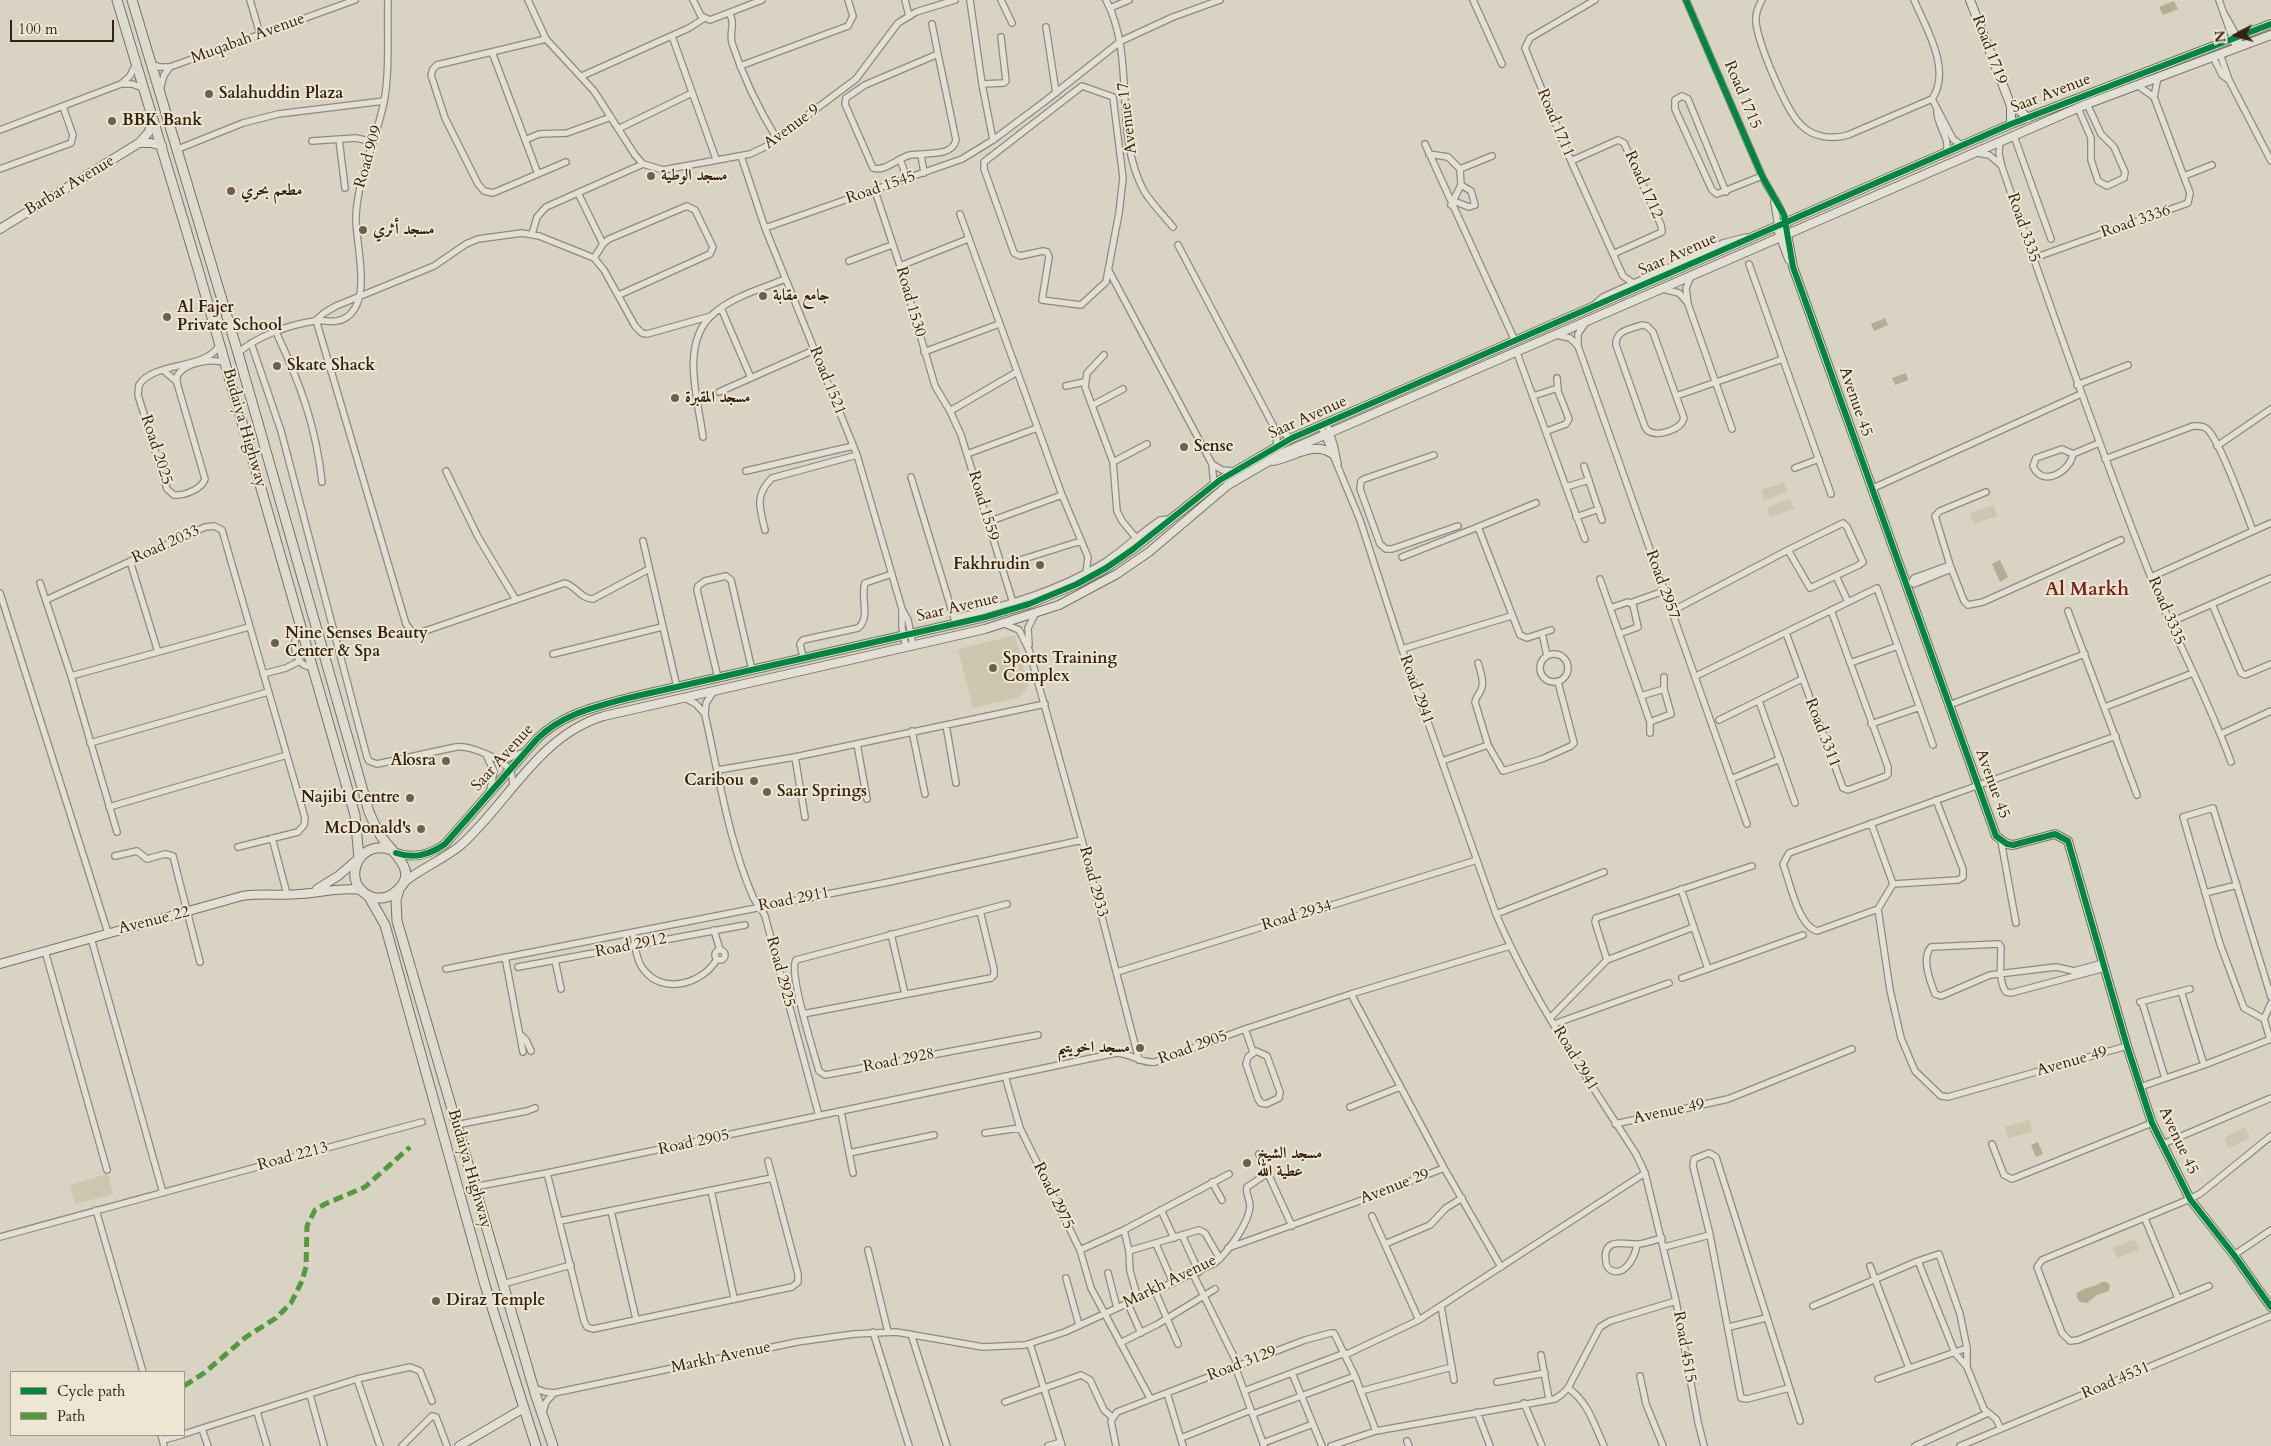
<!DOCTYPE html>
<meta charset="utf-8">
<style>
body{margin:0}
#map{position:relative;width:2271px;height:1446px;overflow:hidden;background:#d8d3c2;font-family:Cardo,serif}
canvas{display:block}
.legend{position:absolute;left:10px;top:1371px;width:175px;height:65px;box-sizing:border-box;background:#ece6d2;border:1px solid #a49784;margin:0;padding:6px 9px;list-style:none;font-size:15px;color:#38210e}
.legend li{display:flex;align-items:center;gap:10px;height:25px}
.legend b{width:25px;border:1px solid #a49784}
.north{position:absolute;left:2211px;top:10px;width:50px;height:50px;-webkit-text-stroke:4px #ece6d2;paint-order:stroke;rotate:264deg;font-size:14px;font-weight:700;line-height:20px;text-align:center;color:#38210e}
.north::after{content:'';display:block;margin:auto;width:18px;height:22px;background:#38210e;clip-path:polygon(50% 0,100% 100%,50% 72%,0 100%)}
.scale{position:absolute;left:10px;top:20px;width:104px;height:22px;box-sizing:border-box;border:2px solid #38210e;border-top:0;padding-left:6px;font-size:15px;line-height:18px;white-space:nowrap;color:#38210e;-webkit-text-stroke:4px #ece6d2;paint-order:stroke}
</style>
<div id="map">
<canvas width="2271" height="1446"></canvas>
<ul class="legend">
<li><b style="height:6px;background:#00873e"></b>Cycle path</li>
<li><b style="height:6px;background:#529b3c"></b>Path</li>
</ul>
<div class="north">N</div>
<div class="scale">100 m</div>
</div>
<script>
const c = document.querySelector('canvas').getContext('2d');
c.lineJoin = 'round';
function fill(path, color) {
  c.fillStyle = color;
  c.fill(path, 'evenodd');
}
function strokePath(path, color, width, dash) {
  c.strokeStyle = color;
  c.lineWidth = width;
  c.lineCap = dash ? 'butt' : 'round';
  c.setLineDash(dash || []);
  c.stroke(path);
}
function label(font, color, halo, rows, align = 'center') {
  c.font = font + ' Cardo,Amiri,serif';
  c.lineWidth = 4;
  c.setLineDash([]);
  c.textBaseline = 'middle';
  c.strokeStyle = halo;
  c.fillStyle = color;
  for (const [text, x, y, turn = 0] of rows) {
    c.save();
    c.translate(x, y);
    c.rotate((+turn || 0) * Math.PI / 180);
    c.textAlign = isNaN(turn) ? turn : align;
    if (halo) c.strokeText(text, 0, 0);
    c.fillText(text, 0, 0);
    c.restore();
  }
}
fill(new Path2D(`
 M1784,482L1787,492L1764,500L1761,490Z
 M1790,499L1794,509L1770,517L1767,507Z
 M1993,505L1997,516L1974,524L1970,513Z
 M1015,635L1028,687L1019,697L973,708L958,649Z
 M2029,1120L2033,1132L2008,1138L2005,1127Z
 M2245,1127L2250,1138L2229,1148L2224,1138Z
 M108,1174L113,1194L75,1204L70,1185Z
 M2135,1239L2139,1250L2117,1258L2113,1248Z`), '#cdc5ad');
fill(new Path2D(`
 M2174,1L2178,9L2163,15L2159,7Z
 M1885,318L1888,325L1874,331L1871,324Z
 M1906,373L1908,380L1895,385L1892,378Z
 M2000,560L2008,577L2000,582L1992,564Z
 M2038,1142L2043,1154L2036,1157L2031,1145Z
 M2102,1282H2107L2110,1286L2109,1291L2097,1295L2087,1303L2080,1302L2077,1298V1293C2085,1287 2093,1288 2102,1282Z`), '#b6ab93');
const street = new Path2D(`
 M250,0L260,34
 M528,0L546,39L594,91L635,155L643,164L663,170L750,154L765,147L856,79L898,23L916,12L955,0
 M693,0L701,16L710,20L762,0
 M905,0L909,16
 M970,0L982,84L993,140
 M1001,0L1012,23
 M1106,0C1137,59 1112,132 1144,191C1152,204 1164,216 1173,227
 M1473,0L1502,64
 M1595,0L1530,38L1525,48L1571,161L1623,276L1633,283
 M1686,0L1762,176C1768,189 1784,210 1785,223
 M1762,0C1758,7 1755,14 1756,22C1758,43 1786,111 1801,125C1813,137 1831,140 1848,135L1932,99C1952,70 1926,28 1914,0
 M2219,0L2236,48
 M1110,8L1129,0
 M729,13C736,23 729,32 732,43C743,77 758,108 777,139
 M2225,15L2242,46
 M932,24L938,54
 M1046,27L1056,93
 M672,36L716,159
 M546,39L437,65L433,69L431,75L445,118L478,184L484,191L493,193L566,162
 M492,52L538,174
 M938,54L956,140C952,158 923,152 910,155C898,158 885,172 873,168L845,104L846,98L865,85Z
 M2220,54L2229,80L2271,161
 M2213,57L2222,75L2229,80
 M152,64L159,67H170L355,0
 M740,66L848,26L853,16L848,0
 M582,76L689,28L703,19
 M121,84H132L143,88
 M982,84L1004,83L1006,81L1001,37
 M2137,85L2154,97
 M1082,86L1113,97L1123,178L1119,213L1106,282L1081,305L1042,300L1049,257L1047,252L1043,251L1020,256L1014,253L984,169V162Z
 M160,90L164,75L170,67
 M1932,99L1953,139L1962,146
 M2078,108L2091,138V160L2098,181L2107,186L2124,178L2125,172L2114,147L2101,134L2087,104
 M1937,110C1936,125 1951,137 1946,153
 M618,129L692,93
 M0,130L121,84L130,76L136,64
 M2014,136L2051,239
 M339,139L345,188
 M525,140L539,134L567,133L611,117
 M312,141L356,138L373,142
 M2000,141L1999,154L2002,167C2049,304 2097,440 2150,575C2175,638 2208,698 2231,762
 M1425,144L1515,341
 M178,149L243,123L278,114L384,101
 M1977,153L1989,155L2001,165
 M1429,154L1448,157L1460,169L1461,185L1451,205
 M921,155L924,173
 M741,156L765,228L857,455L902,609L908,620L913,645
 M900,159L907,179
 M1571,161L1618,140L1624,143L1661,225L1662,232L1613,254
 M0,169L71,143L73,135L63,107
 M1460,169L1492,156
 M2184,176L2212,165
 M875,191L900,266L935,386L950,411L961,435L1013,603
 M1726,192L1688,99L1682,96L1675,100V109L1712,190L1717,194L1762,176
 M578,193L603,244
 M1454,201L1469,207L1475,205L1471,191L1461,185
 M1774,202L1778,226
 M960,214L1062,495L1088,557L1086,573
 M765,228L962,159L993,140L1044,102L1121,41L1173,17L1220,0
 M532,234L537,217L546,207L643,164
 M1178,245L1275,429L1277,439L1276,447
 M594,258L603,244L609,239L687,206L695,210L713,247L710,254L619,295
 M2034,258L2188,203L2190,193L2154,97L2158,77
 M849,261L892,245
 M1749,264L1831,494
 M900,266L968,239
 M1109,271L1212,464L1214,485
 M1691,276L1686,288L1688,304L1732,429
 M1663,289L1679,293L1687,302
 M1595,304L1603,297L1723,243L1746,237
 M721,308L751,378
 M1586,322L1578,334V346L1747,824
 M1642,325L1647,326L1653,332L1684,418C1681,430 1658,437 1648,431L1645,427L1616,345C1615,330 1631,329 1642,325Z
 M276,332C300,383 316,426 322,482
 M1556,335L1570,338L1578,346
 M251,343L281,431L367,757L369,761L377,764L456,747C470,745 506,760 511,773C513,777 512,782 513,785
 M220,344C207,371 155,360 139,385L138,395L167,489L174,495C184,496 202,489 205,479L177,383V376C185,362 212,358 226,363
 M924,352L999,324
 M238,353C257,336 289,325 314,321C325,319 336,325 347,317C373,298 355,244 356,216C358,176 376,141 384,102C390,70 387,33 388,0
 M1517,353L1585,539
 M1104,355L1087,373L1085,387L1113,462L1117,511L1122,521L1137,539
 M163,370L177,382
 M2077,385L2128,365
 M1066,386L1084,382
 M719,392L814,350
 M1533,396L1558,388
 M1676,396L1783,359
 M1093,405L1123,389
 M950,411L1017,372
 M1327,424L1334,445L1338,464
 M1321,426L1360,520L1402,649L1496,914C1532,999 1586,1076 1636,1154L1645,1173L1676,1301L1698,1422L1704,1446
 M1275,429L1292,438
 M1547,431L1566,424L1569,419L1558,391L1557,378
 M703,437C698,400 680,344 712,315C731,297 761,289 785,279
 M2217,446L2271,409
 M2062,449L2073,454C2070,472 2042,488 2033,466L2036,458Z
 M967,454L1037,428
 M2073,454L2099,443
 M1434,455L1364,479L1361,481L1360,489L1380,544L1386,549H1392L1458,526
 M2105,459L2193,426C2198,426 2203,425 2207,429C2220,440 2245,511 2253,531
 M1113,462L1147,444
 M1212,464L1222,470L1233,471
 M1584,466L1602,520
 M1795,468L1819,459
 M446,471L478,537L516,600
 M746,471L853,446
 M911,477L955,621
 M1566,487L1589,480
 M1871,489L2081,394
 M1986,492L1940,511L1935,516L1950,565L1964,601L1968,605L1983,602L2121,540
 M1576,517L1599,509
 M988,522L1062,495
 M1843,523L1847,527L1863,562L1859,565L1810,588L1788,550Z
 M1478,527L1536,503
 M765,530C760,508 754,496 772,478L857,455
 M643,541L677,687
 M1402,557L1478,527L1520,635L1527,638L1551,630
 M130,561L158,652
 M1950,565L1914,578L1912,582L1914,584L1951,569
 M1001,566L1081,541
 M649,569L593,599C581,599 577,587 565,583L422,632H412L406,624L316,320L324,313L336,306L434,266L466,244L478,239L522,233L539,236L594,258L604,270L635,326L642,333L647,334L711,316
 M1836,576L1848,602
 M2151,577L2271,523
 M2271,578L2212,604L2241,673L2245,675L2271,664
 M1600,579L1650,722V733
 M40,583L71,676L117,832
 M0,593L108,933
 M46,600L205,527L214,526L222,530L305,818L304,825L298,832L238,847
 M1630,603L1664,591
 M1610,608L1628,602L1633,605L1638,627L1619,634
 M902,609V628L906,647
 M1672,611L1788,550
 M2068,611L2137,795
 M954,618C1007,605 1058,591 1105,562C1124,549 1141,533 1160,520L1171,519
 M2171,622L2212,604
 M1005,624L1019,630L1029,650L1082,840L1139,1060
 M302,631L296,637C292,649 298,668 313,667
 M1542,633L1547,656
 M1786,633L1843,788L1848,790L1886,776L1888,774V767L1831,610
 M1029,645L1028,628L1035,614
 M1402,649L1511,616
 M553,654L662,627
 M1540 668a14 14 0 1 1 28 0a14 14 0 1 1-28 0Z
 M803,657L800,644L803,640L858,628C871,618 860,596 865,583L892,574
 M1478,663C1480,670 1484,680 1482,687C1481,693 1476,696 1475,702L1488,745L1503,771L1542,759L1571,746L1574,743L1558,682
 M1850,663L1898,646
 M263,674L286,668L300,661
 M71,676L249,627
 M1696,676L1877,588L1933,745
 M718,678L697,590L698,586L705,581L726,576L731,580L752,670
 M714,691L706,703L705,715C719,776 728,839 753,897C756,904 762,909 765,916L819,1116
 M1641,696L1664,689
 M685,698L696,704L704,713
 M1759,701L1795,803
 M1949,705L2085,654
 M2105,707L2193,673
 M1719,720L1802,679
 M1650,722L1671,714L1664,689V677
 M1871,724L1920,707
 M946,725L956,783
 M912,731L925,794
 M2221,734L2271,711
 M90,743L268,692
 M857,744L867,799
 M487,757L494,771L490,790
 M795,757L805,817
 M495,758L504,760L524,752
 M1442,761L1488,745
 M718,770L795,757L1045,704
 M1731,779L1780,759
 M109,807L287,755
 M1871,823L1893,884L1878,909L1817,931C1799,926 1791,887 1785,870L1783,864L1789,853L2116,736
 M272,838L287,894
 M2001,841L2016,923
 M115,856L137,851L147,859L165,854L173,856L200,962
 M1893,884L1958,880L1963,877V869L1936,800
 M1681,889L1708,969
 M2205,893L2237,885
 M1007,904L796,960C788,972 814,1053 819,1071L825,1075L1038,1035
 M1878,909L1890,990L1901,1038L1915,1071L1941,1096L1948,1097L2127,1046
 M1496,914L1604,872
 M714,930L720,950
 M633,932C635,944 636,961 644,970C663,995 703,984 717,959
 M891,934L905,994
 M91,938L163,1193
 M715 955a5 5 0 1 1 10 0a5 5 0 1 1-10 0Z
 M45,951L107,1170
 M505,957L523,1052
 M555,960L561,989
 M1607,960L1595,922L1596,918L1752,866
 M2103,963L2074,971L2056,967L1990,975L1941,996L1935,994C1930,981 1921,958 1931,947L1999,944L2001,947C2001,960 1998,981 2006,992L2011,993L2105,968
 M518,967L745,925
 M446,969L889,882L1082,840
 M1117,972L1477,860
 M1682,978L1803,935
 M2181,991L2204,1065
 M1351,994L1444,1168L1501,1267
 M2140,1002L2190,989
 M2142,1002L2165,1078
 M803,1014L991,978L994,975V969L980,911
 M1550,1018L1607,960L1694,927
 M2264,1019L2244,1008L2220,944L2183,817L2213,808L2271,997
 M1554,1024L1669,983
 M1245,1029L1253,1052
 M521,1035L526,1040L531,1051
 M2270,1039L2264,1019L2271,1003
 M1256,1051L1267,1056L1280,1092L1279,1098L1266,1104L1261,1103L1258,1099L1246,1064L1248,1057Z
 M1005,1076L1020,1128L1080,1250L1091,1288L1150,1398
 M2140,1087L2204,1065L2271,1039
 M1350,1107L1400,1087
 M841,1112L853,1173
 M1615,1124L1728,1099L1852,1049
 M456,1125L527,1111L535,1108
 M985,1133L1020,1128
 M1992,1144L2004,1175L2012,1179L2152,1123
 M2163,1144L2271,1098
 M849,1153L934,1135
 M1259,1154L1292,1226
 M547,1173L584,1321L587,1327L593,1329L792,1287L798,1282V1274L768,1161
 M1212,1182L1222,1200
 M474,1187L547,1173L1116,1053C1131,1053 1141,1064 1155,1062L1245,1029L1351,994L1510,946
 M711,1190L734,1298
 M96,1210L143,1372
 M1161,1210L1174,1238
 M611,1211L636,1319
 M1372,1216L1419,1320
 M2145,1219L2178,1298
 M560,1221L772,1178
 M1124,1230L1129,1251L1130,1271L1138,1299
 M1182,1235L1199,1272
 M0,1237L422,1122
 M1156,1244L1173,1283
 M1385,1244L1430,1225L1446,1208L1462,1198
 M1637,1245C1635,1256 1626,1275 1613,1271C1609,1270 1606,1266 1606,1262C1601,1234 1630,1246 1639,1244C1647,1243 1655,1240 1662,1238
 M1664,1247L1710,1235
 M1228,1248L1365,1199L1444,1168
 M868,1250L888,1332
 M1080,1250L1124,1230L1229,1174
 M1129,1251L1199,1230L1205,1233L1220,1259
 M2234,1255L2271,1230
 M1918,1261L1955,1353L1967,1367L1984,1409L1996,1419L2001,1429
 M1870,1266L1909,1368
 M1108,1273L1117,1308
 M1193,1274L1238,1365
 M1066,1278L1079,1325
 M503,1284L571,1265
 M2209,1286L2078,1340L2070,1341L2062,1333L2037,1267L2042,1260L2190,1199L2201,1193L2271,1136
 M1155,1291L1178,1344
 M1128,1304L1141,1333
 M1441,1306L1454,1380
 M1813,1306L1918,1261L1939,1254L1960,1314L1967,1348V1367
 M1729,1327L1766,1318
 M873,1332L909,1446
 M911,1334L947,1446
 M1120,1343L1158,1324L1215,1289
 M1030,1344L1062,1446
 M1345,1355L1419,1320L1645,1173
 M1541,1355L1549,1399
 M1235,1366L1264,1446
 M1292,1373L1322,1446
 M1640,1376L1646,1404L1663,1446
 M357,1379L380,1446
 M1878,1379L1967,1348
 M1497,1382L1545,1373
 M534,1388L545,1392L554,1393L797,1342L854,1334L896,1332L983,1347L1025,1345L1065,1332L1215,1263C1228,1252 1249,1223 1250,1206C1250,1199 1245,1193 1247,1187L1268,1173
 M1568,1388C1588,1402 1594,1424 1604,1446
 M1789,1388L1747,1399L1741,1398L1710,1235L1693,1166L1694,1159L1709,1153L1716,1157L1800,1421
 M1244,1391L1345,1353
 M1361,1391L1452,1367
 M1167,1393L1183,1446
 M310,1395L324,1446
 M1005,1402L1081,1375L1090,1380L1104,1410L1112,1417
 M1524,1403L1542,1446
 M257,1412L267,1446
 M543,1412L546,1402L554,1393
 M1477,1412L1490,1446
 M1253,1414L1355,1376
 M202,1429L208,1446
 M184,1434L357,1379L410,1367L420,1371L432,1401
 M161,1435L164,1446
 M1181,1438L1251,1410
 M163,1440L182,1435
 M1407,1441L1409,1446
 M1263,1443L1313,1424
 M402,1446L432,1416L436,1417L447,1446
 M1048,1446L1061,1442
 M1116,1446L1111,1421L1117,1412L1305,1340L1331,1333H1334L1355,1376L1376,1431
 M1331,1446L1376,1431L1555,1399L1562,1394L1568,1388L1600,1327L1610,1321L1676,1301
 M1915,1446L1988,1413
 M1960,1446L2271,1316`);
const secondary = new Path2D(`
 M1970,0L2011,106V124
 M2010,102L2028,118
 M139,143H151L162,146
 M1785,223L1793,267L1802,292L1996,836L2007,844L2013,845L2055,834L2068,841L2127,1046L2152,1123L2190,1199L2234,1255L2271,1307
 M0,229L139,143L148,133L154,121
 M1779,232L1789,259
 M1273,461C1292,458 1313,441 1331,453
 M396,853C414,859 429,855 445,844L537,739C562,714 595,707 628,698L985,617L1029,604L1077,584L1106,568L1132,550L1220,480L1292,438L2011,124L2271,24
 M403,883C421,868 443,860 461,845C508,803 539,735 604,716L985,629L1059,605L1117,574L1149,552L1228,485L1283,453L2087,104L2271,35
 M317,889L338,876L359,858
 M0,964L242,896C261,893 280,896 300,894C322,893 339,887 362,890
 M459,1446L524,1408`);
const primary = new Path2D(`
 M117,0L198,269L355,815L359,858
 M132,0L238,353L369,812C373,821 377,831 383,839C395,855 421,874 394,893C388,898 380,899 372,897C340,886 356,837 392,850
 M399,890L396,900L397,921L535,1393L553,1446
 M368,895L385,925L485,1285L536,1446`);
strokePath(street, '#908a7e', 8);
strokePath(secondary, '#787267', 10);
strokePath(primary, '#787267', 11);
strokePath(street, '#e2dfd6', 5.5);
strokePath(secondary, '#e2dfd6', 8);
strokePath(primary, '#dddad0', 9);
strokePath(new Path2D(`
 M184,1386L204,1373L246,1337L276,1318L291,1303L302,1281L306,1267L307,1226L315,1210L325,1204L365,1187L410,1147`), '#529b3c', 5, [10, 5]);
strokePath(new Path2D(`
 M1686,0L1762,176L1784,215L1793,267L1802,292L1996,836L2007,844L2013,845L2055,834L2068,841L2127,1046L2152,1123L2190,1199L2234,1255L2271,1307
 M396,853C414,859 429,855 445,844L537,739C562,714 595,707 628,698L985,617L1029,604L1077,584L1106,568L1132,550L1220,480L1292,438L2011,124L2271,24`), '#00873e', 6);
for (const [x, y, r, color] of [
 [209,94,5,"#705f4d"],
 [112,121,5,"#705f4d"],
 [651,176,5,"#705f4d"],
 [231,191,5,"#705f4d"],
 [363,230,5,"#705f4d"],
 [763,296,5,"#705f4d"],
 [167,317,5,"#705f4d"],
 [277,366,5,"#705f4d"],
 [675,398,5,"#705f4d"],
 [1184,447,5,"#705f4d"],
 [1040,565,5,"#705f4d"],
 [275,643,5,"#705f4d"],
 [993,668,5,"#705f4d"],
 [446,761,5,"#705f4d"],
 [754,781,5,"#705f4d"],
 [767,792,5,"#705f4d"],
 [410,798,5,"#705f4d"],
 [421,829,5,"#705f4d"],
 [1140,1048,5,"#705f4d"],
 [1247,1163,5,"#705f4d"],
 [436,1301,5,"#705f4d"]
]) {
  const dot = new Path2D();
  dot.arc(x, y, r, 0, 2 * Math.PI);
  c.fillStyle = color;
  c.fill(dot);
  strokePath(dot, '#ece6d2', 2);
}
label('16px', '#38210e', '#ece6d2', [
 ["Muqabah Avenue",248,39,-20],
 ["Road 1719",1989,50,69],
 ["Saar Avenue",2051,94,-21],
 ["Road 1715",1742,95,67],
 ["Avenue 17",1128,118,-97],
 ["Road 1711",1555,123,67],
 ["Avenue 9",792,127,-36],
 ["Road 909",369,157,-74],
 ["Road 1712",1643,185,66],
 ["Barbar Avenue",70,186,-31],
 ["Road 1545",881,188,-19],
 ["Road 3336",2136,222,-19],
 ["Road 3335",2023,228,71],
 ["Saar Avenue",1678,255,-24],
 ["Road 1530",910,302,74],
 ["Road 1521",827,381,68],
 ["Avenue 45",1855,402,71],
 ["Saar Avenue",1308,418,-24],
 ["Budaiya Highway",244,428,74],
 ["Road 2025",156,450,72],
 ["Road 1559",983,506,73],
 ["Road 2033",166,545,-24],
 ["Road 2957",1662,585,70],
 ["Saar Avenue",958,608,-13],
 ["Road 3335",2166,611,67],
 ["Road 2941",1416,690,70],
 ["Road 3311",1822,733,69],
 ["Saar Avenue",503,758,-48],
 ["Avenue 45",1992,784,70],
 ["Road 2933",1093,882,75],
 ["Road 2911",794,900,-11],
 ["Road 2934",1297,916,-17],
 ["Avenue 22",154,921,-14],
 ["Road 2912",631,946,-11],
 ["Road 2925",780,972,75],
 ["Road 2905",1193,1048,-20],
 ["Road 2941",1575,1059,59],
 ["Road 2928",899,1061,-11],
 ["Avenue 49",2072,1062,-16],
 ["Avenue 49",1669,1112,-12],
 ["Avenue 45",2178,1141,65],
 ["Road 2905",694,1143,-12],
 ["Road 2213",293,1157,-15],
 ["Budaiya Highway",469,1169,74],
 ["Avenue 29",1395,1187,-21],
 ["Road 2975",1053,1196,64],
 ["Markh Avenue",1170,1282,-26],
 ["Road 4515",1684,1347,80],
 ["Markh Avenue",721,1358,-12],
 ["Road 3129",1242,1364,-21],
 ["Road 4531",2116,1381,-23]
]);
label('bold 16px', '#38210e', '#ece6d2', [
 ["Salahuddin Plaza",219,94],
 ["BBK Bank",122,121],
 ["مسجد الوطية",661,176],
 ["مطعم بحري",241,191],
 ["مسجد أثري",373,230],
 ["جامع مقابة",773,296],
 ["Al Fajer",177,308],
 ["Private School",177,326],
 ["Skate Shack",287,366],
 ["مسجد المقبرة",685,398],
 ["Sense",1194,447],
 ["Fakhrudin",1030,565,"right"],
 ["Nine Senses Beauty",285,634],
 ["Center & Spa",285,652],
 ["Sports Training",1003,659],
 ["Complex",1003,677],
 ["Alosra",436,761,"right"],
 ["Caribou",744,781,"right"],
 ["Saar Springs",777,792],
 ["Najibi Centre",400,798,"right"],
 ["McDonald's",411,829,"right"],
 ["مسجد اخويتيم",1130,1048,"right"],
 ["مسجد الشيخ",1257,1154],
 ["عطية الله",1257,1172],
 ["Diraz Temple",446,1301]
], 'left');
label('bold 19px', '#7a1f14', '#ece6d2', [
 ["Al Markh",2087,591]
]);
</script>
